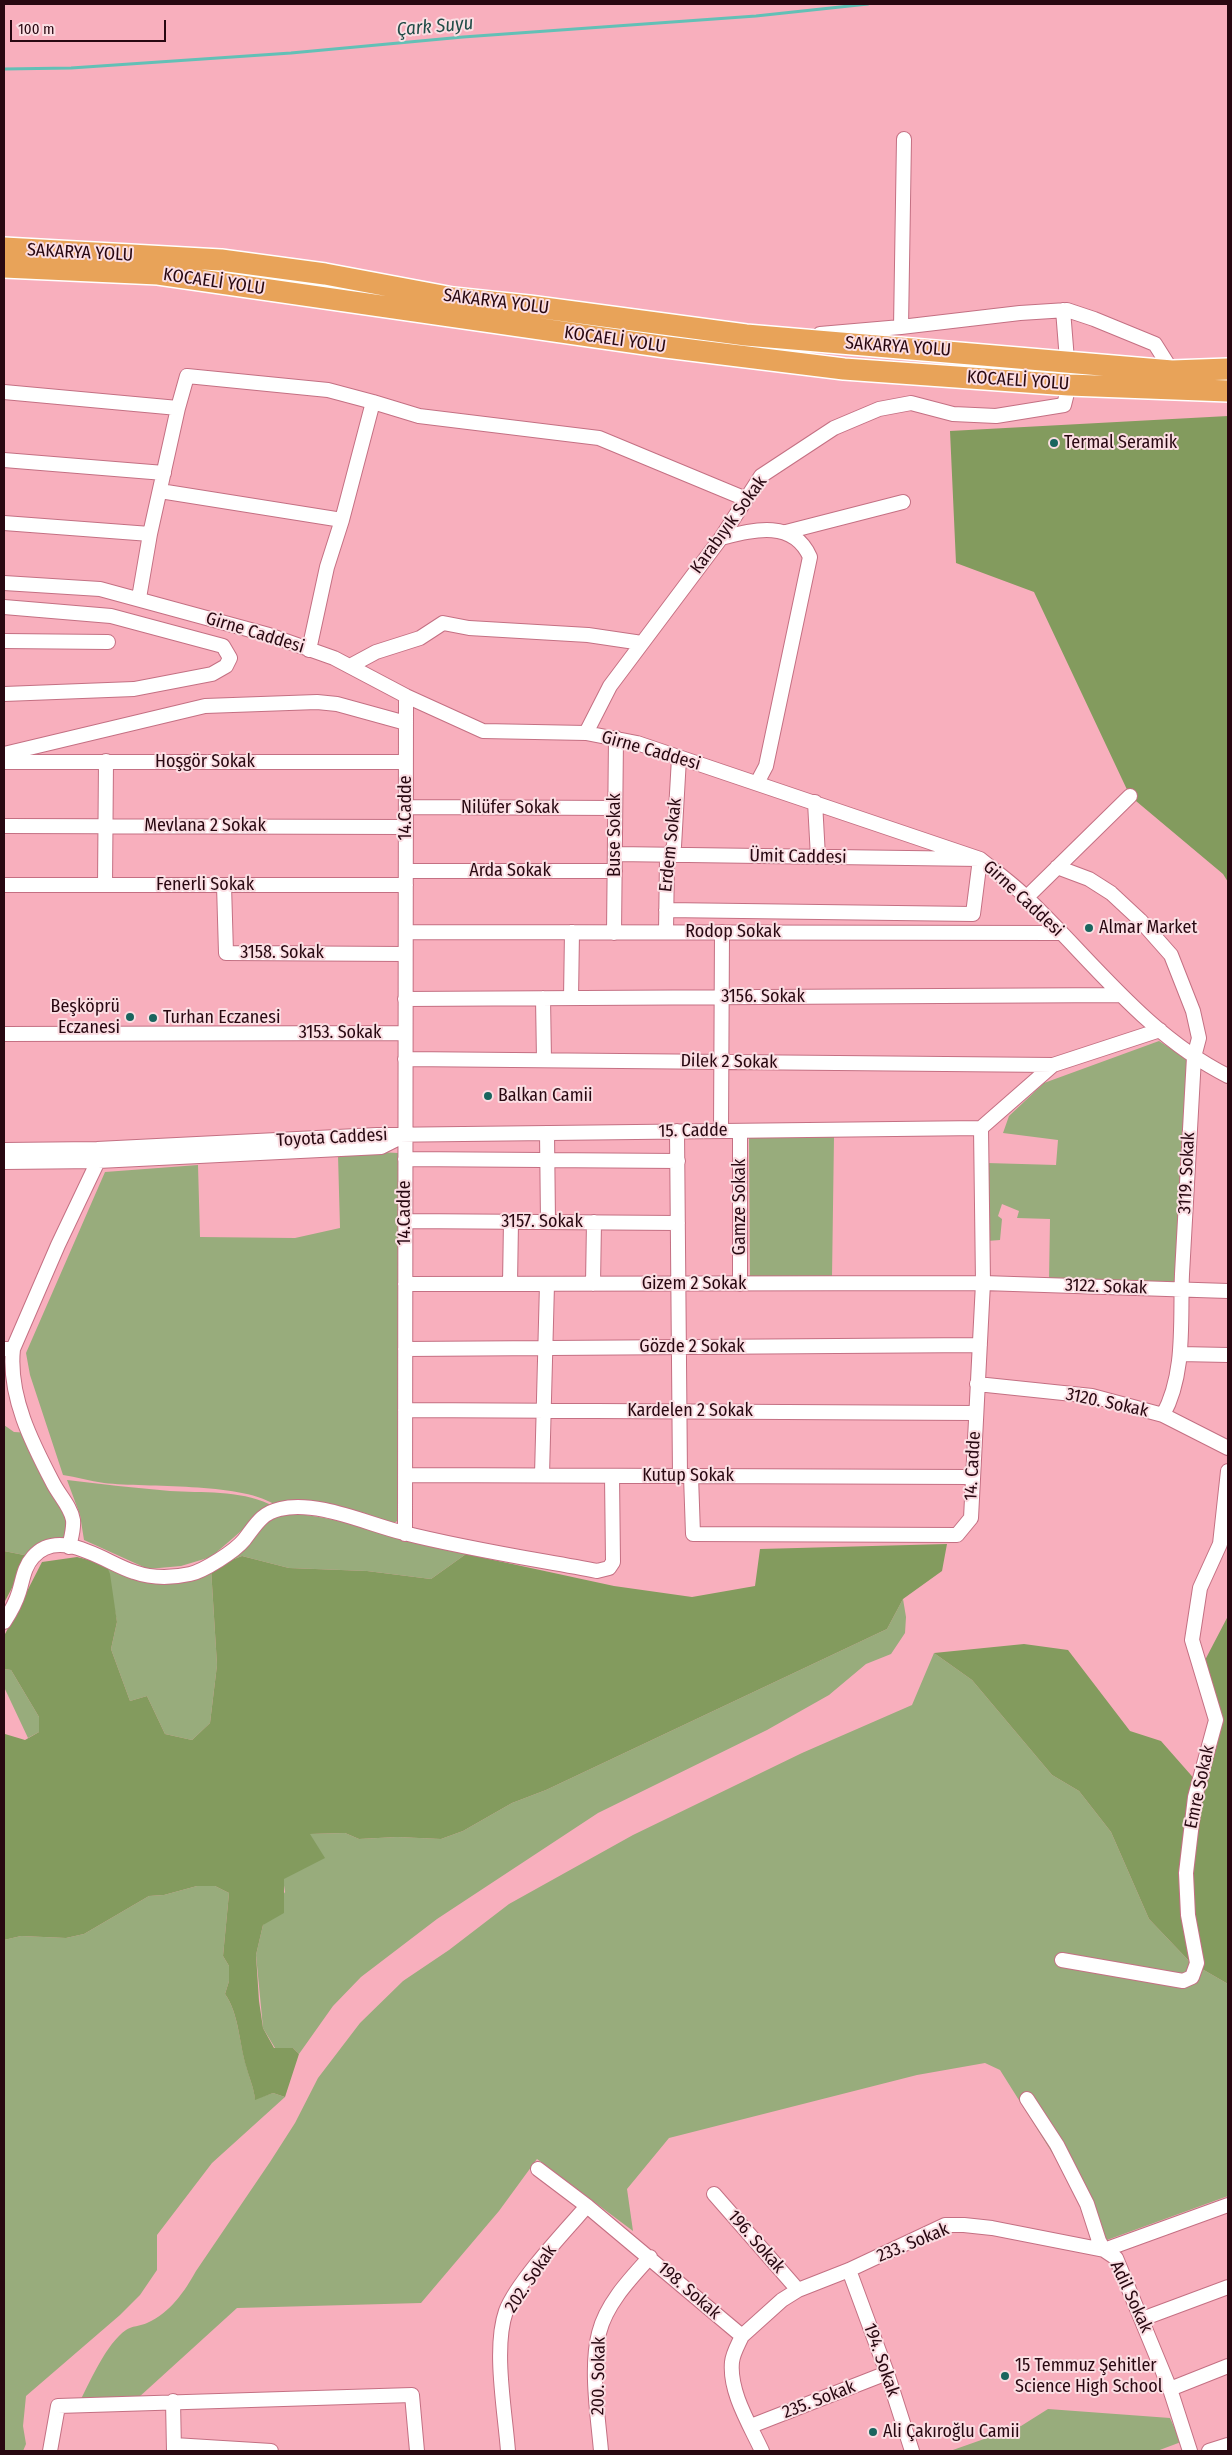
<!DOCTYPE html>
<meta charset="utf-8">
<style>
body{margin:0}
#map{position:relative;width:1232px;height:2455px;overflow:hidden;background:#f8afbd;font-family:"Fira Sans Condensed",sans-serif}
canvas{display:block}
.frame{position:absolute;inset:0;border:5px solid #280811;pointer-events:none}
.scale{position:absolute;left:10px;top:20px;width:156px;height:22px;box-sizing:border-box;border:2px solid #280811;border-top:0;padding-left:6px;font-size:15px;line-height:18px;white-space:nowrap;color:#280811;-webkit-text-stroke:4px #fbdee3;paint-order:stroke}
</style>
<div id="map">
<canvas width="1232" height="2455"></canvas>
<div class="frame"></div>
<div class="scale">100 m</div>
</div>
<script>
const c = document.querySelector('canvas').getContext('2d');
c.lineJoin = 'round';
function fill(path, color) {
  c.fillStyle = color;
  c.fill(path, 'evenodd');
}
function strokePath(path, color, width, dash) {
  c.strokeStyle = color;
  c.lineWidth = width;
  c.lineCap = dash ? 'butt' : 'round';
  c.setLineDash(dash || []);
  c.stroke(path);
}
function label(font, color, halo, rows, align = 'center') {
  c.font = font + ' "Fira Sans Condensed",sans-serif';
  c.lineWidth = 4;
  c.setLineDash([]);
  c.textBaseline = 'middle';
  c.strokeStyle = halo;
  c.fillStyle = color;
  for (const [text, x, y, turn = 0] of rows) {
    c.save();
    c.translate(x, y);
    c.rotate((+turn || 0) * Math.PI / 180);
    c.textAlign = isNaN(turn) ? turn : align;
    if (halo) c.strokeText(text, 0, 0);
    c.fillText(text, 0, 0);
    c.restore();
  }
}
fill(new Path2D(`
 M1159,1041L1187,1059L1177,1279L1172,1283L1049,1281L1050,1219L1017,1218L1019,1211L1002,1204L998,1216L1002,1219L1000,1240L987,1241V1163L1056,1165L1058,1140L1003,1133L1009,1116L1044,1083Z
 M749,1136L834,1137L832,1277H750Z
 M379,1152L398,1153L399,1159V1520L392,1524C360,1517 304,1497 274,1504C237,1482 149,1488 104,1483C90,1481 76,1477 63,1475L30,1375L26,1353L105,1172L198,1165L200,1237L295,1238L340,1228L338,1155Z
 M4,1425L14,1432L32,1433L75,1537L29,1556L4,1551Z
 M67,1480C101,1484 135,1488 170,1491C202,1493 239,1490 269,1504V1507L211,1557L181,1566L148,1569L84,1540L80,1515Z
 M277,1512C341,1515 403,1541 466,1554L431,1579L367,1571L289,1568L242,1556L211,1568L217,1665L210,1723L192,1740L165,1734L147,1696L130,1701L111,1649L117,1622L106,1564L122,1568L192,1574Z
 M903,1599L906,1617L905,1633L891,1654L866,1664L829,1695L767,1730L598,1813L437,1919L361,1977L333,2006L299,2054L293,2048H275L263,2028L256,1955L263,1925L285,1892L283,1879L299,1869L310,1834L345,1833L359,1839L397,1837L441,1839L463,1831L512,1803L546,1790L887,1629Z
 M934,1653L972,1680L1052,1775L1079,1791L1111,1832L1149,1919L1190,1962L1228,1984V2196L1107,2240L1000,2070L985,2063L917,2075L669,2138L627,2189L633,2231L537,2159L499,2211L421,2303L237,2308L138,2398L80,2401C91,2380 106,2344 126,2330C131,2326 141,2326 147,2323C170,2313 185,2291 196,2271L270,2162L295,2123L318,2078L360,2023L403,1981L449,1950L509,1904L633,1835L802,1753L912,1705Z
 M4,1669L11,1670L39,1717V1732L28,1738L4,1687Z
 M197,1886H215L229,1893L223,1956L229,1966V1981L225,1994C239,2014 239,2042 246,2065C249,2078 254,2087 255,2099L273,2093L285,2097L212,2163L157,2235V2270L140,2295L120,2315L26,2396L23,2426L26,2444L23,2451H4V1940L21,1936L66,1938L84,1934L149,1896L164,1895Z
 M1048,2409L1170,2418L1181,2442L1157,2451H950L1021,2426Z`), '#98ac7c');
fill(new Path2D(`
 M1228,416V882L1223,874L1130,796L1034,592L956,563L950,431Z
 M947,1544L942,1571L903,1599L887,1629L546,1790L512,1803L463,1831L441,1839L397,1837L359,1839L345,1833L310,1834L325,1858L284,1879V1913L263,1925L256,1955L259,2001L263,2028L274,2048H293L299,2054L285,2097L273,2093L255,2100C254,2087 249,2078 246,2066C239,2042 239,2014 225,1994L229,1981V1966L223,1956L229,1893L215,1886H197L164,1895L149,1896L84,1934L66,1938L21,1936L4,1940V1739L5,1734L25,1740L39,1732V1717L11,1670L4,1669V1636L42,1562L77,1557L106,1564L110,1574L117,1622L111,1649L130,1701L147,1696L165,1734L192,1740L210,1723L217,1665L211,1568L242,1556L289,1568L367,1571L431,1579L466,1554L614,1586L692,1597L755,1586L760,1549Z
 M4,1551L29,1556L4,1603Z
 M1228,1616V1984L1190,1962L1149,1919L1111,1832L1079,1791L1052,1775L972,1680L934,1653L1024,1644L1068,1650L1130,1731L1161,1741L1205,1791L1222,1725L1204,1662Z`), '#839b5e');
strokePath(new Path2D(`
 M4,69L71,68L291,53L463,37L756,16L868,4`), '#63c0b6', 3);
const minor = new Path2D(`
 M901,327L904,139
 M820,334L901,327L1020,313L1067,310L1094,319L1155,344L1172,371
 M4,392L178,408L150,534L139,598
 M373,402L419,416L599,438L746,499
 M4,460L164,473
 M160,491L342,520L373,402L328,390L187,376L178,408
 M4,523L150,534
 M786,532L903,502
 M721,538C753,530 793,519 810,557L766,766L757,783
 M4,583L100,589L269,635L334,658L406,696L483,731L586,733L637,743L980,859C996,872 1013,884 1027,898C1092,960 1146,1035 1228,1076
 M4,607L111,616L223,646L230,658L226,666L212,674L134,689L4,694
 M4,641L108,642
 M309,650L327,567L342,520
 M350,666L376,652L420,638L443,623L469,628L588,635L642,643
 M586,733L610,686L721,538L761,476L834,428L879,409L911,403L953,414L996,416L1064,405L1069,385L1063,310
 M4,754L205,706L317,702L337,704L406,723
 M4,762H406
 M815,802L818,857
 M406,807L615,808
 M4,826L406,827
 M615,854L980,859L973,914L666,910
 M1057,867L1089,879L1111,893L1140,920L1171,955L1193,1011L1199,1038L1194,1057C1190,1129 1186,1202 1182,1274C1180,1320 1186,1373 1163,1415
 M406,871H615
 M4,885H406
 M105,885L106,761
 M224,885L226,953L405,954
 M1027,897L1130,796
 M406,932L1061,933
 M666,932L667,859L674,846L679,758
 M614,933L616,738
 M543,998L544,1060
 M571,998L572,932
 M405,999L1120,995
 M4,1034L405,1033
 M405,1059L1053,1065
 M981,1128L1053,1065L1160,1030
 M677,1131L680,1476
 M721,1131L722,932
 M547,1133L548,1222
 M4,1150L97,1149L377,1135L981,1128
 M405,1159L678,1161
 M4,1162L98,1161L381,1147L403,1136
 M405,1221L678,1223
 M405,1284L983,1283L1228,1291
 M510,1284L511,1222
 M593,1284L594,1222
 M740,1284V1131
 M4,1349H13L58,1245L98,1161L97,1155
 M13,1349C8,1396 32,1443 53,1483C59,1495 71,1507 73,1520C74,1529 71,1538 69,1547
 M405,1349L980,1345
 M1180,1354L1228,1355
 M977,1384L1092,1396L1163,1415L1228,1448
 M405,1410L975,1413
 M405,1475L971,1477
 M542,1475L547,1284
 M691,1476L693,1534L957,1535L971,1518L983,1283L981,1128
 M405,1534L406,696
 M4,1622C10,1613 16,1602 19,1592C23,1579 24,1567 33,1557C60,1526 107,1564 134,1572C151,1578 172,1578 190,1574C204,1571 235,1551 244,1540C255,1526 261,1513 280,1509C317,1500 367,1524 404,1533C467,1549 533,1559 597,1571L609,1568L613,1562L612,1476
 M1062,1960L1183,1981L1192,1977L1197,1963L1188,1915L1186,1873L1195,1797L1216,1720L1192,1640L1200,1588L1220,1544L1228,1471
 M1027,2099L1057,2145L1087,2204L1099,2241L1104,2250L1116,2258L1170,2389L1190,2451
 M538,2169L587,2206L742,2336C738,2345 733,2353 732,2362C729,2392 750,2425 762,2451
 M714,2194L798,2290
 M849,2270L887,2373L912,2451
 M1142,2319L1228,2287
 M742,2336L782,2300L798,2290L849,2270L945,2225H964L992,2228L1104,2250L1228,2205
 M1170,2389L1228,2366
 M173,2401L174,2451
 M751,2426L887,2373
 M174,2445L271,2451
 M50,2451L58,2406L412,2395L417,2451
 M508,2451C505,2411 493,2348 506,2311C517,2282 565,2231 587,2206
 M601,2451C598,2416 590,2368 599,2333C606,2304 630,2279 650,2257
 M1209,2451L1228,2445`);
const highway = new Path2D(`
 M4,248L221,260L325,274L453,298L529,306L746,335L1172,371L1228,369
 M4,267L158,274L666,347L844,369L1069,385L1228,391`);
strokePath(minor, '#c47083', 16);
strokePath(highway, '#fff', 24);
strokePath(minor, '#fff', 14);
strokePath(highway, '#e8a359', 21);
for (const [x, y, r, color] of [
 [1054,443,5,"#19655e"],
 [1089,928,5,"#19655e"],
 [130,1017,5,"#19655e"],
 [153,1018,5,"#19655e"],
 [488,1096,5,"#19655e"],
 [1005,2376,5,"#19655e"],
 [873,2432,5,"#19655e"]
]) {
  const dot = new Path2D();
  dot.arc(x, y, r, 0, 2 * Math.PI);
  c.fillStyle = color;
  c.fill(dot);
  strokePath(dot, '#fbdee3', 2);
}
label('18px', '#280811', '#fbdee3', [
 ["SAKARYA YOLU",80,253,3],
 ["KOCAELİ YOLU",214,282,8],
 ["SAKARYA YOLU",496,302,7],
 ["KOCAELİ YOLU",615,340,8],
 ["SAKARYA YOLU",898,347,4],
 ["KOCAELİ YOLU",1018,381,4],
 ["Karabıyık Sokak",729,525,-54],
 ["Girne Caddesi",255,633,17],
 ["Girne Caddesi",651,751,16],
 ["Hoşgör Sokak",205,762],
 ["14.Cadde",406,808,-90],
 ["Nilüfer Sokak",510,808],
 ["Mevlana 2 Sokak",205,826],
 ["Buse Sokak",615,835,-90],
 ["Erdem Sokak",671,845,-84],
 ["Ümit Caddesi",798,857,1],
 ["Arda Sokak",510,871],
 ["Fenerli Sokak",205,885],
 ["Girne Caddesi",1023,899,43],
 ["Rodop Sokak",733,932],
 ["3158. Sokak",282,953],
 ["3156. Sokak",763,997],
 ["3153. Sokak",340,1033],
 ["Dilek 2 Sokak",729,1062,1],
 ["15. Cadde",693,1131,-1],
 ["Toyota Caddesi",332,1138,-3],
 ["3119. Sokak",1187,1173,-87],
 ["Gamze Sokak",740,1207,-90],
 ["14.Cadde",405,1213,-90],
 ["3157. Sokak",542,1222],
 ["Gizem 2 Sokak",694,1284],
 ["3122. Sokak",1106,1287,2],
 ["Gözde 2 Sokak",692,1347],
 ["3120. Sokak",1107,1403,12],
 ["Kardelen 2 Sokak",690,1411],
 ["14. Cadde",973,1466,-87],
 ["Kutup Sokak",688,1476],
 ["Emre Sokak",1200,1787,-78],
 ["196. Sokak",756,2242,49],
 ["233. Sokak",913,2243,-22],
 ["202. Sokak",531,2279,-56],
 ["198. Sokak",689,2291,41],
 ["Adil Sokak",1131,2297,65],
 ["194. Sokak",881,2360,71],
 ["200. Sokak",599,2376,-89],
 ["235. Sokak",819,2400,-21]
]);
label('18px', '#280811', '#fbdee3', [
 ["Termal Seramik",1064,443],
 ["Almar Market",1099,928],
 ["Beşköprü",120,1007,"right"],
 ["Eczanesi",120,1028,"right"],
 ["Turhan Eczanesi",163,1018],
 ["Balkan Camii",498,1096],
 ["15 Temmuz Şehitler",1015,2366],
 ["Science High School",1015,2387],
 ["Ali Çakıroğlu Camii",883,2432]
], 'left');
label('italic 19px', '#214c47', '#fbdee3', [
 ["Çark Suyu",435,27,-5]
]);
</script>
